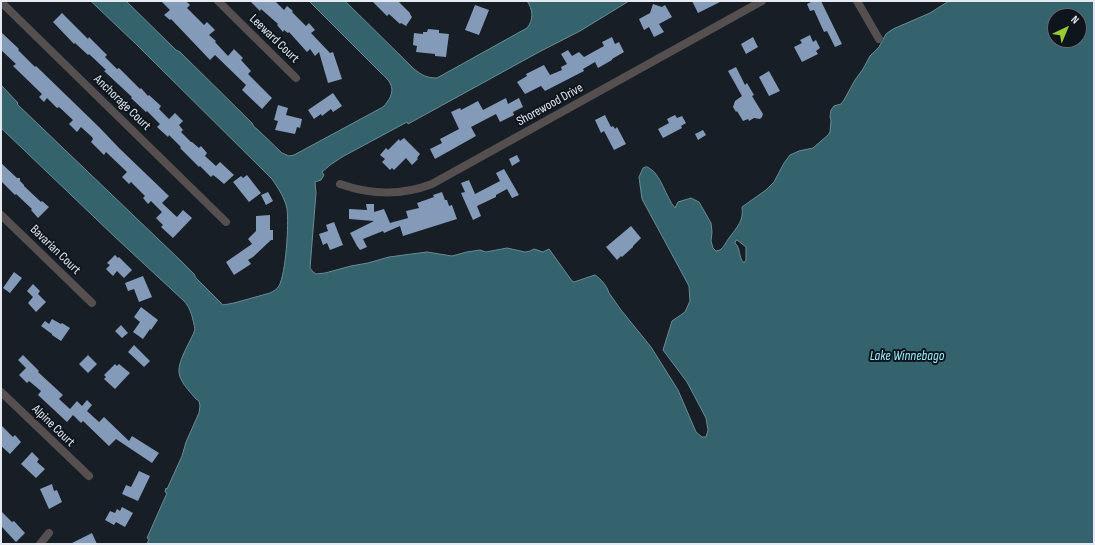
<!DOCTYPE html>
<style>
body{margin:0}
#map{position:relative;width:1095px;height:545px;overflow:hidden;background:#181e26;font-family:"Sofia Sans Condensed",sans-serif}
canvas{display:block}
.frame{position:absolute;inset:0;border:2px solid #e6eaf0;pointer-events:none}
.north{position:absolute;left:1047px;top:8px;width:40px;height:40px;box-sizing:border-box;background:#0f151c;border:1px solid #656a71;border-radius:50%;rotate:44deg;font-size:11px;font-weight:700;line-height:16px;text-align:center;color:#e6eaf0}
.north::after{content:'';display:block;margin:auto;width:14px;height:18px;background:#9bcb33;clip-path:polygon(50% 0,100% 100%,50% 72%,0 100%)}
</style>
<div id="map">
<canvas width="1095" height="545"></canvas>
<div class="frame"></div>
<div class="north">N</div>
</div>
<script>
const c = document.querySelector('canvas').getContext('2d');
c.lineJoin = 'round';
function fill(path, color) {
  c.fillStyle = color;
  c.fill(path, 'evenodd');
}
function strokePath(path, color, width, dash) {
  c.strokeStyle = color;
  c.lineWidth = width;
  c.lineCap = dash ? 'butt' : 'round';
  c.setLineDash(dash || []);
  c.stroke(path);
}
function label(font, color, halo, rows, align = 'center') {
  c.font = font + ' "Sofia Sans Condensed",sans-serif';
  c.lineWidth = 4;
  c.setLineDash([]);
  c.textBaseline = 'middle';
  c.strokeStyle = halo;
  c.fillStyle = color;
  for (const [text, x, y, turn = 0] of rows) {
    c.save();
    c.translate(x, y);
    c.rotate((+turn || 0) * Math.PI / 180);
    c.textAlign = isNaN(turn) ? turn : align;
    if (halo) c.strokeText(text, 0, 0);
    c.fillText(text, 0, 0);
    c.restore();
  }
}
const water = new Path2D(`
 M91,1H126L176,50L180,52L252,123L254,127L257,129L282,153L289,156L294,155L383,107C389,101 395,92 390,83C388,79 384,76 381,73L309,1H345L414,69C422,75 426,78 437,78L527,28C534,20 533,9 527,1H629L580,31L539,52L408,124L407,122L342,157L330,165L329,166L322,172L324,175L321,180L315,182L316,193L310,268L313,272L316,274L325,273L351,266L368,263L389,257L427,252L452,256L467,252L480,250L486,252L507,248L525,252L530,251L534,249L543,252L549,249L572,281L574,282L595,275C601,279 607,286 609,293L621,310L651,347L678,390L696,432L702,437H706L708,430L706,418L687,382L663,350L672,321L685,312L690,301L689,286L642,199L639,177L643,168C646,167 646,166 649,168C661,174 666,198 675,208L678,202L691,198L699,202L711,223L712,232L711,241L713,248L716,251L720,250C724,247 726,242 729,238C737,227 744,221 742,207L766,190L774,182L784,163L790,155L799,151L813,148L828,135L830,132L831,120L830,117L831,110L834,106L841,104L844,100L855,80L863,69L870,56L879,47L886,34L893,29L930,13L949,1H1094V544H147L149,539L147,538L167,493L165,492L166,488L167,489L182,456L186,442L199,413L200,406L199,401L196,399C191,393 184,386 181,379C173,365 191,343 195,329C193,320 191,308 184,301L115,237L1,128V85L18,103L17,104L181,261L194,274L196,278L223,305L234,303L270,293C274,291 277,289 279,286C286,273 289,224 287,209C285,198 278,188 272,179L136,44ZM1055,16H1079V40H1055ZM737,240L746,247V260L744,263C738,257 741,248 735,243Z`);
fill(water, '#35636d');
strokePath(water, '#6a8c94', 1);
fill(new Path2D(`
 M161,1H186L190,5L187,8L204,25L207,22L215,30L209,35L216,41L215,42L228,56L234,49L243,58L241,60L251,71L248,74L272,98L262,109L242,90L246,85L215,55L210,60L171,19L170,20L164,15L170,10Z
 M250,1H275L284,10L287,6L293,11L292,12L306,26L309,23L315,30L311,33L330,53L333,52L342,79L328,83L319,52L315,56L310,49L307,52L289,32L288,33L284,30L283,32L277,25L278,24L261,9L260,11Z
 M372,1H398L410,13V14L412,17L406,26L401,23L400,24L389,14L387,16Z
 M692,1H722L698,13Z
 M813,1H821L842,44L835,47L827,31L824,32L814,10L810,11L807,4Z
 M653,4L662,7L665,5L672,17L659,24L664,32L654,37L649,27L644,30L639,19L650,13Z
 M475,5L489,10L479,35L465,30Z
 M62,13L88,39L89,37L107,55L105,57L117,69L119,68L140,89L141,88L148,96L149,95L161,106L159,109L169,119L175,113L183,121L179,125L183,130L181,132L191,142H192L199,148L201,146L207,153L205,156L216,166L220,162L234,175L224,184L217,178L213,175L211,177L200,166L199,167L180,148L181,147L169,135L168,137L157,127L160,124L147,111L146,112L131,98L132,97L104,71L106,70L89,54L88,55L75,43L74,44L53,22Z
 M428,29L439,30V33L449,34L446,57L435,56V54L416,52L417,46L413,45L414,33L423,34V32H427Z
 M1,32L19,49L18,50L35,67L36,66L100,128L119,148L169,196L162,203L177,217L183,210L192,218L173,238L161,227L163,225L156,218L162,212L151,201L148,204L143,198L145,196L131,182L129,184L122,177L127,172L106,152L104,155L91,142L93,139L92,137L81,127L77,132L69,124L73,120L59,107L57,108L47,98L44,102L39,97L42,94L13,66L16,64L1,50Z
 M810,35L813,42L816,40L820,48L816,51L818,54L802,62L794,47L802,43L800,40Z
 M612,37L615,44L619,42L624,52L612,59V60L598,68L595,62L583,69L584,71L545,91L541,86L525,94L517,82L527,76L526,74L544,65L550,75L562,70L561,67L567,64L561,54L568,50L572,56L579,52L584,57L604,46L602,42Z
 M753,37L758,47L746,54L741,44Z
 M736,67L745,85L747,83L754,95L752,96L763,114L762,117L760,119L754,118L749,121L748,119L743,121L737,111L736,112L733,107L735,101L742,96L728,71Z
 M769,71L780,91L769,96L759,77Z
 M333,93L342,106L333,112L331,109L322,116L321,114L314,119L308,110Z
 M506,98L508,104L519,98L523,107L513,112L514,115L500,122L496,114L471,127L476,136L435,159L430,149L442,143L440,139L459,129L451,112L460,108L461,110L478,101L483,110Z
 M278,105L288,108L286,115L302,119L300,128L297,127L295,134L275,130L278,121L274,120Z
 M605,115L611,127L613,126L615,129L617,127L626,144L614,150L604,131L601,133L595,120Z
 M675,115L677,118L682,116L686,123L681,126L682,128L663,138L658,129L669,123L667,119Z
 M703,130L706,135L698,140L695,134Z
 M404,138L420,154L417,158L418,159L412,165L406,158L394,170L392,168L390,170L382,162L385,159L380,155L386,148L388,150L399,139L400,141Z
 M517,155L520,161L512,166L509,159Z
 M1,163L17,178H20V181L24,185V186L41,202L42,201L49,207L38,218L31,210L32,209L16,194L15,195L1,181Z
 M504,169L519,195L512,198L507,189L496,195V197L477,206L481,216L473,220L461,193L465,192L461,183L469,180L475,194L500,181L496,173Z
 M247,175L261,193L249,202L233,182L241,176L243,178Z
 M268,192L273,201L266,205L261,195Z
 M442,192L445,200H447L449,206L452,205L457,219L403,236L400,226L384,233L383,231L363,239L367,247L360,250L357,246L350,233L374,221L349,219V209L367,210L366,204H374V212L384,209L390,223L408,218L406,211L419,208L417,203L434,197L433,195Z
 M270,215V230H273V240H271L253,257L248,260L251,264L234,275L226,262L252,244L248,239L256,231V216Z
 M334,222L343,245L330,250L327,243L323,245L319,234L328,231L326,225Z
 M631,226L641,238L633,246V247L622,257L621,256L617,260L606,247Z
 M115,255L118,258L119,257L132,270L124,278L117,271L113,276L106,269L110,265L107,263Z
 M14,272L22,278L10,293L3,288Z
 M143,276L152,297L139,302L134,289L128,291L125,283Z
 M33,284L40,291L38,294L46,302L36,312L28,303L33,297L27,291Z
 M141,307L158,320L151,330L150,329L143,339L133,332L140,322L134,317Z
 M52,319L61,324L62,323L70,328L61,341L52,335V334L41,326L45,321L49,324Z
 M121,325L128,333L122,338L115,331Z
 M134,345L150,361L144,367L128,352Z
 M23,355L39,371L38,372L63,395L59,399L70,409L77,401L82,406L87,400L92,405L87,411L99,422L104,417L129,441L132,436L159,453L152,463L116,439L109,446L83,421L81,423L73,415L67,422L38,395L41,391L29,381L27,383L19,375L26,368L18,360Z
 M88,355L97,364L88,373L79,364Z
 M115,364L117,366L119,364L130,373L115,389L104,379L106,377L104,375Z
 M1,425L13,437L15,435L21,442L10,454L1,446Z
 M32,452L39,459L37,462L45,469L36,478L21,464Z
 M139,471L150,476L138,501L122,494L126,485L131,487Z
 M52,484L54,491L57,490L62,502L49,509L40,489Z
 M122,507L133,513L125,527L116,522L114,525L105,520L110,511L115,513L117,509L120,511Z
 M1,511L12,522L14,521L25,533L16,542L1,526Z
 M92,533L97,544H70Z`), '#839ab9');
strokePath(new Path2D(`
 M218,1L296,78
 M857,1L879,39
 M1,2L226,222
 M340,184C371,195 401,196 432,184L762,1
 M1,215L92,303
 M1,392L89,476
 M40,544L49,533`), '#55504f', 8);
label('13px', '#e6eaf0', '#0f151c', [
 ["Leeward Court",274,39,44],
 ["Anchorage Court",122,103,44],
 ["Shorewood Drive",550,105,-29],
 ["Bavarian Court",55,250,44],
 ["Alpine Court",53,426,44]
]);
label('italic 14px', '#9aecfd', '#0f151c', [
 ["Lake Winnebago",907,356]
]);
</script>
